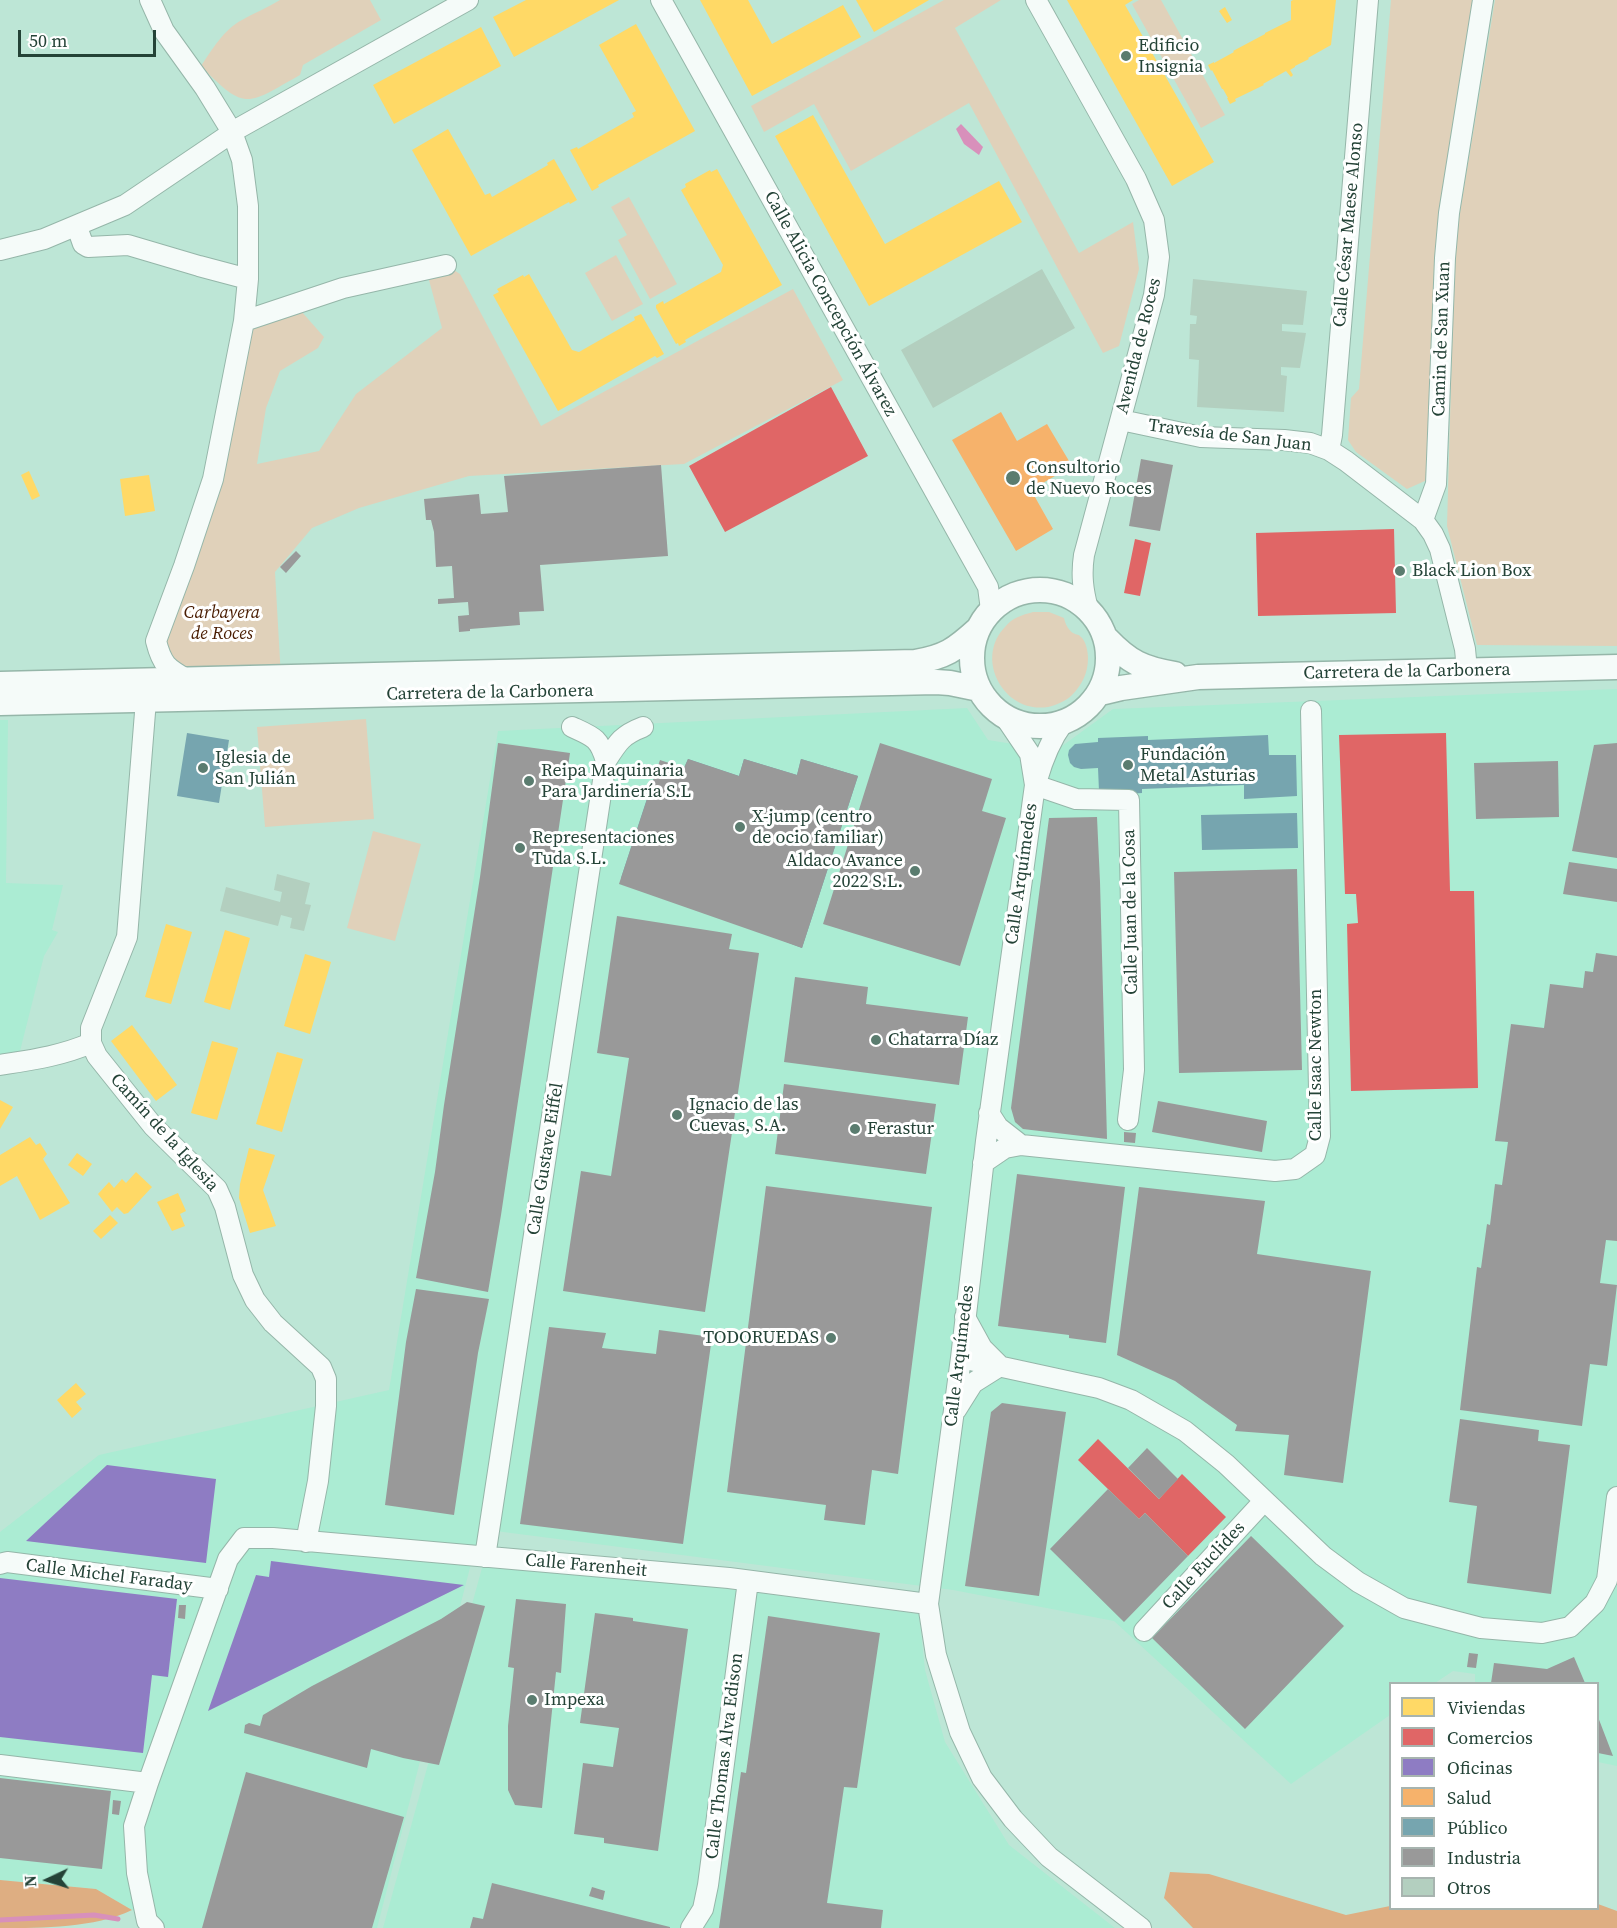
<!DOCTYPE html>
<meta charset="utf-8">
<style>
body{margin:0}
#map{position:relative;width:1617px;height:1928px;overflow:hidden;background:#bde6d6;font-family:"Source Serif 4",serif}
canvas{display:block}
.legend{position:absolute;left:1389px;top:1682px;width:210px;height:228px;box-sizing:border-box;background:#fff;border:2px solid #a7b4af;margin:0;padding:8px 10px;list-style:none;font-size:18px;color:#244337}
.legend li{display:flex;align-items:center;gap:12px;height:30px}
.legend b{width:30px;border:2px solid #a7b4af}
.north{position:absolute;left:18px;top:1850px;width:60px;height:60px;-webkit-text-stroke:4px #fff;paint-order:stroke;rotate:266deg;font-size:16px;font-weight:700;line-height:24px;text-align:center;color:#244337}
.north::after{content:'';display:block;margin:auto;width:21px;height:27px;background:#244337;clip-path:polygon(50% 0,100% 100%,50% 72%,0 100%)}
.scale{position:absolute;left:18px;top:30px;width:138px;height:27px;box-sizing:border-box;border:3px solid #244337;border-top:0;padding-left:8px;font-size:18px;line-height:21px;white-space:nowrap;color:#244337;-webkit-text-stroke:4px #fff;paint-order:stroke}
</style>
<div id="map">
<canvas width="1617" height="1928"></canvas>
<ul class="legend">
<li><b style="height:16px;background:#ffd966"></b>Viviendas</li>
<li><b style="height:16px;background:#e06666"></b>Comercios</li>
<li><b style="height:16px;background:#8e7cc3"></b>Oficinas</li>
<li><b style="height:16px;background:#f6b26b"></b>Salud</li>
<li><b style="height:16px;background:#76a5af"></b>Público</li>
<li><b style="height:16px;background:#999"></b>Industria</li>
<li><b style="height:16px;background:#b3cfbf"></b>Otros</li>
</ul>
<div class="north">N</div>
<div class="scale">50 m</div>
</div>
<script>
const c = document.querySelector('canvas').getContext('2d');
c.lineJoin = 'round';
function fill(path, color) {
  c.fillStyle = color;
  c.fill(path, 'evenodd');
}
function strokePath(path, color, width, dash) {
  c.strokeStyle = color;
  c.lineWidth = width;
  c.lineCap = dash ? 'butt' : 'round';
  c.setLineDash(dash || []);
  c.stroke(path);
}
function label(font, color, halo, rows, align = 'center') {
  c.font = font + ' "Source Serif 4",serif';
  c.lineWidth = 6;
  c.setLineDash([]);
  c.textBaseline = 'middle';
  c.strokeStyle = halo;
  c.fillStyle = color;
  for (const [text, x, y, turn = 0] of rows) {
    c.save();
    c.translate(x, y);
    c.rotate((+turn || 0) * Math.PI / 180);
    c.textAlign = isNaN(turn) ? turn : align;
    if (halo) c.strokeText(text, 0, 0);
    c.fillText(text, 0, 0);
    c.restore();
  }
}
fill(new Path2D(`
 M1617,689V1766L1598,1762V1684L1475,1683V1674L1453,1671L1435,1683L1390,1684V1715L1291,1784L1114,1621L953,1590L480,1529L377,1928H163L96,1889L0,1880V1532L99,1455L389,1390L498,731L967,708L988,740L1038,748L1062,746L1113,709Z
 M0,720H8L6,883L63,885L52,930L58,932L44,956L19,1055L0,1056Z
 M485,1557L919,1614L925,1670L945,1742L1009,1845L1115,1928H383Z`), '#abecd3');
fill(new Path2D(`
 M280,0H370L381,20L303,65L300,75C248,104 246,113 201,66C212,50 224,29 242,20C254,13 267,8 280,0Z
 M944,0H1001L955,28L1079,253L1133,222L1139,269L1119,346L1103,353L969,103L851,171L814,104L764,132L751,106Z
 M1139,0H1161L1225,115L1201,128L1132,4Z
 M1391,0H1474L1440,208L1435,254L1427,480L1407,489L1356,452L1348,440L1351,398L1359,389Z
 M1495,0H1617V646L1477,645L1447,526L1455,242Z
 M629,197L677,284L650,299L618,240L627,235L611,207Z
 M616,255L643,304L612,321L585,273Z
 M446,265L460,274L541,426L793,289L843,380L684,464L469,476L359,508L312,528L275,572L281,678L188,680L159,652L244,321L294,303L324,337L318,348L280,371L266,408L257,464L319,451L356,394L442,328L426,269Z
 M1033,612H1049L1064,618C1065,623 1068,630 1073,633C1078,636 1077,633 1081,637C1086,641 1088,652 1088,658C1088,673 1082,685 1072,695C1066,701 1056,705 1048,707C1004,714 974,659 1005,627C1012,618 1022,615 1033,612Z
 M366,719L374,819L265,827L257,727Z
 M373,831L421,844L395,941L347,928Z`), '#e0d1ba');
fill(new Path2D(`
 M1170,1872L1209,1874L1346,1915L1390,1906V1908H1598V1904L1617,1911V1928H1193L1164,1898Z
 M0,1880L96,1889L132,1910C94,1928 44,1928 0,1928Z`), '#deae82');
fill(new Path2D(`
 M961,124L983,147L979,155L964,144L956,129Z`), '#d890bb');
fill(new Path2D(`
 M526,0H619L514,57L493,17Z
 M700,0H748L772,44L843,5L861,37L752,96Z
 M856,0H929L874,32Z
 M1067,0H1133L1125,5L1214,162L1172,186Z
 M1293,0H1336L1331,45L1308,58L1309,59L1295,66V67L1290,70L1293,75L1291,77L1286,71L1263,84L1264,85L1235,99L1236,101L1230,104L1227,98H1228L1223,89H1222L1212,70L1211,71L1208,65L1214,62V63L1234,52L1233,51L1265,34V33L1291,20V1Z
 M1225,7L1232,20L1227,23L1219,11Z
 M636,24L695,131L598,185L599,187L592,191L570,150L577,147L578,149L634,117L632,113L636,111L599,45Z
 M481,27L501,66L394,124L373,85Z
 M813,115L885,244L999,181L1022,222L869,306L775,136Z
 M448,129L485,195L490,193L492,197L548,165L547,163L554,159L577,200L570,204L569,202L471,256L412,150Z
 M717,169L782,285L685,340L686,342L679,346L678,343L676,344L656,308V305L663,301L664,304L721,272L723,265L681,190L686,187L685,184L710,170L711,172Z
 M529,274L572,350L579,352L635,320L634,317L641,314L664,354L657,358L655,356L558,411L493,295L499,292L497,289L523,275L524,277Z
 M29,471L40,496L32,500L21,475Z
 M149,475L155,511L125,516L120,479Z
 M166,924L192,932L171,1004L145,997Z
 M225,930L250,938L230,1010L204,1002Z
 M305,954L331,962L310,1034L284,1026Z
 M132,1025L177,1085L156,1101L111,1041Z
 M212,1041L238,1048L217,1120L191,1113Z
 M277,1052L303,1059L282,1132L256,1124Z
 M0,1100L13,1107L0,1129Z
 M30,1137L36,1145L40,1143L47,1154L43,1159L70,1203L40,1220L17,1176L0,1186V1155Z
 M249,1148L275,1155L263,1190L276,1226L250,1233L239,1198L240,1184Z
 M77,1153L92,1164L83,1176L68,1165Z
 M136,1172L152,1187L128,1213L124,1214L117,1207L112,1212L98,1194L109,1182L114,1188L122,1179L126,1183Z
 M178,1193L186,1211L180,1214L185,1226L172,1231L157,1202Z
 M110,1215L118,1223L101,1239L93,1231Z
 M76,1383L86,1394L76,1402L82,1409L72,1418L57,1400Z`), '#ffd966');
fill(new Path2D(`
 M831,387L868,456L725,532L689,466Z
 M1394,529L1396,613L1258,616L1256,533Z
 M1135,539L1151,543L1140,596L1124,593Z
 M1446,733L1450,891H1474L1478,1088L1351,1091L1347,924L1358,923L1356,894H1345L1339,735Z
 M1098,1439L1159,1499L1182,1474L1226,1517L1188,1556L1145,1513L1139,1519L1078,1460Z`), '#e06666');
fill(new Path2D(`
 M107,1465L216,1479L206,1563L26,1541Z
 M271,1561L334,1569L464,1585L208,1711L256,1575L269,1577Z
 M0,1578L177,1599L168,1677L152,1675L143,1753L0,1737Z`), '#8e7cc3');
fill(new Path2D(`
 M1001,412L1017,441L1047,424L1072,466L1031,490L1053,529L1016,551L952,440Z`), '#f6b26b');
fill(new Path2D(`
 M187,733L229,740L219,803L177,796Z
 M1268,735L1269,755H1296L1297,796L1244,799V785L1142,789V793L1128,794V790L1099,791L1098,768L1081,769L1074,767L1070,763L1068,755L1069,750L1075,744L1098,742V738L1148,736V740Z
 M688,759L739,776L744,759L797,775L801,759L858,776L802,948L621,878L657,768H684Z
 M1297,813L1298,848L1202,850L1201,815Z`), '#76a5af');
fill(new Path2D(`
 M1141,459L1173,465L1160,531L1129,526Z
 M661,465L668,556L540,565L544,611L519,612L520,625L470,629V631L459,632L458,616L469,615L468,602L438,604V599L454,598L452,566L436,567L434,532L431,520H426L424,499L479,494L481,514L508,512L504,476Z
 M296,551L301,556L286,573L280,567Z
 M498,743L570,753L501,1215L488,1292L416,1278L435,1172L444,1105L480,877Z
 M880,743L992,779L982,811L1006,818L960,966L823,924Z
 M1617,743V858L1572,851L1594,745Z
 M688,759L739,776L744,759L797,775L801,759L858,776L802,948L619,884L660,760L684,768Z
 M1558,761L1559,817L1476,819L1474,763Z
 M1097,817L1100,882L1107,1139L1023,1129L1015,1122L1011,1108L1049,818Z
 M1569,862L1617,869V902L1563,894Z
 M1297,869L1302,1070L1179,1073L1174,872Z
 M617,916L732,934L729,949L759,953L705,1312L563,1291L581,1171L611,1176L629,1058L597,1053Z
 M1596,953L1617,956V1241L1606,1240L1600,1283L1617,1285L1607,1366L1590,1364L1582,1426L1460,1410L1477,1267L1481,1268L1487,1224L1490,1225L1495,1184L1502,1185L1508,1142L1495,1141L1511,1024L1544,1028L1550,984L1583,988L1585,971L1593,972Z
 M795,977L868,987L866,1004L968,1017L959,1085L784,1062Z
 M784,1084L936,1104L926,1174L775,1154Z
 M1158,1101L1267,1121L1262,1152L1152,1132Z
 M1124,1132L1136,1133L1135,1143L1124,1142Z
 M1017,1174L1125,1187L1106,1343L1069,1338V1335L998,1326Z
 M766,1186L932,1207L898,1474L872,1470L865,1525L824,1520L826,1505L727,1492Z
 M1139,1187L1265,1201L1257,1254L1371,1271L1343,1483L1284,1475L1289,1435L1235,1431L1237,1425L1175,1381L1117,1355Z
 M416,1289L489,1299L478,1353L454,1515L385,1505L406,1342Z
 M549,1327L606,1333L602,1348L656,1354L659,1330L712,1337L683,1544L520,1524Z
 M1002,1403L1066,1412L1039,1596L965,1586L991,1412Z
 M1460,1419L1539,1430L1538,1441L1570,1445L1551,1594L1467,1583L1477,1506L1449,1502Z
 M1147,1448L1178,1479L1159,1499L1128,1468Z
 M1108,1489L1139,1519L1145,1513L1188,1556L1124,1622L1050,1549Z
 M1251,1536L1344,1626L1245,1729L1152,1638Z
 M516,1599L566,1604L561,1673L556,1672L542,1808L515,1805L508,1790V1726L514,1668L508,1667Z
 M467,1602L485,1606L439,1765L403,1758L371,1749L367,1768L244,1733L245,1725L249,1723L260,1726L263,1715L312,1686L441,1619Z
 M179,1605H186L185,1619L178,1618Z
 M595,1613L633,1618V1621L688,1629L658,1851L604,1843V1838L574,1834L583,1763L613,1767L619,1728L580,1723Z
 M768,1616L880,1633L857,1788L844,1787L827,1903L883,1910L881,1928H719L741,1772L746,1773Z
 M1469,1653L1478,1654L1476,1668L1467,1667Z
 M1574,1657L1585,1683H1491L1494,1663L1547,1669Z
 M1598,1717L1613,1756L1598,1753Z
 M246,1772L404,1817L372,1928H202Z
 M0,1778L111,1791L102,1869L0,1858Z
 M113,1800L121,1801L119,1815L112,1814Z
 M492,1883L670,1927V1928H470L473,1917L483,1919Z
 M592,1887L605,1891L603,1900L589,1896Z`), '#999');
strokePath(new Path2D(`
 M0,1920L94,1915L118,1919`), '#d890bb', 5);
fill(new Path2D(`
 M1042,269L1075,328L933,408L901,350Z
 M1193,279L1307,291L1303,325L1282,324V331L1306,333L1300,368L1281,367V375L1287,376L1284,412L1197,407L1199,360L1189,359L1190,324H1196L1197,316L1190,315Z
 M277,874L310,883L305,904L311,905L304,931L290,928L292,918L281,915L278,926L220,911L226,887L280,902L282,892L274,890Z`), '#b3cfbf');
const minor = new Path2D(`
 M150,0L164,31L205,88L232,132L242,160L248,206V279L244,321L213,479L184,566L156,641C162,665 167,668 188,680
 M661,0L988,587L991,610
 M1036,0L1136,179L1154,220L1159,257L1154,295L1084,555C1081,575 1083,590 1088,609
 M77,227L83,244L88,247L128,245L199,266L248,279
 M0,250L44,239L125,205L239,128L468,0
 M244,321L343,288L446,265
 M1121,420L1201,437L1284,440L1310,443L1329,450L1346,461L1423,520L1433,534L1440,549L1465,649L1467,670
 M1329,450L1332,435L1368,0
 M1423,520L1436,484L1445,258L1449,213L1483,0
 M146,700L127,937L91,1028V1043L97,1056L153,1126L217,1189L225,1207L243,1275L255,1300L273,1323L321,1367L326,1379V1406L318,1481L306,1542
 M1005,717L1030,754L1035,785L986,1141L961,1358L928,1604L936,1655L960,1732L982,1778L1013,1819L1049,1857L1141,1928
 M572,727C594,737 599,738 606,761
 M1037,780C1043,759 1050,741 1063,723
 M1035,785L1076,799L1129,800L1134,1070L1128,1120
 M0,1065C31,1060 61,1056 91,1043
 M989,1113L998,1127L1021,1145
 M983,1163L1005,1148L1021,1145L1275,1171L1295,1169L1315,1155L1320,1136L1311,711
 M965,1317L982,1348L1000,1366
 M961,1358L1099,1388L1131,1400L1185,1431L1226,1464L1323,1556L1358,1582L1404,1608L1481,1628L1542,1633L1570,1627L1595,1603L1607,1580L1617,1497
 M956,1410L973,1383L1000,1366
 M485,1557L606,761C618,742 622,735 643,727
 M0,1564L7,1562L218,1589
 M1144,1631L1264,1501
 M0,1765L148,1783
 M154,1928L147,1921L137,1873L134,1826L148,1783L228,1559L244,1538H273L729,1578L928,1604
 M691,1928L703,1909L708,1885L748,1581`);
const tertiary = new Path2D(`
 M972 658a68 68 0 1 1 136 0a68 68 0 1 1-136 0Z
 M1107,639C1129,662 1143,669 1175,674
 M0,684L915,662C945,657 955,650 978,629
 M1100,693L1121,688L1198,677L1617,667
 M0,703L936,682L950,683L979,689`);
strokePath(minor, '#95b6a9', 22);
strokePath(tertiary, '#95b6a9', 27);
strokePath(minor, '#f5fbf9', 20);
strokePath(tertiary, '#f5fbf9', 24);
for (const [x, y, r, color] of [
 [1126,56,6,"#5a7c6f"],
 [1013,478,8,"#5a7c6f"],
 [1400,571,6,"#5a7c6f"],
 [1128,765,6,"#5a7c6f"],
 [203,768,6,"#5a7c6f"],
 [529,781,6,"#5a7c6f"],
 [740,827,6,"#5a7c6f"],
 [520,848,6,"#5a7c6f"],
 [915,871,6,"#5a7c6f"],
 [876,1040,6,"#5a7c6f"],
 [677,1115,6,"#5a7c6f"],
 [855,1129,6,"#5a7c6f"],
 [831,1338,6,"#5a7c6f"],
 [532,1700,6,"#5a7c6f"]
]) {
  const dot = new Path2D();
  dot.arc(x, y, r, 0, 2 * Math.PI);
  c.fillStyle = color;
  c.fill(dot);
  strokePath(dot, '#fff', 2);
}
label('18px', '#244337', '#fff', [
 ["Edificio",1138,46],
 ["Insignia",1138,67],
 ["Consultorio",1026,468],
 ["de Nuevo Roces",1026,489],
 ["Black Lion Box",1412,571],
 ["Fundación",1140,755],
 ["Metal Asturias",1140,776],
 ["Iglesia de",215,758],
 ["San Julián",215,779],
 ["Reipa Maquinaria",541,771],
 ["Para Jardinería S.L",541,792],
 ["X-jump (centro",752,817],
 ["de ocio familiar)",752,838],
 ["Representaciones",532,838],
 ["Tuda S.L.",532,859],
 ["Aldaco Avance",903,861,"right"],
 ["2022 S.L.",903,882,"right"],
 ["Chatarra Díaz",888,1040],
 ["Ignacio de las",689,1105],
 ["Cuevas, S.A.",689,1126],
 ["Ferastur",867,1129],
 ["TODORUEDAS",819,1338,"right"],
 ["Impexa",544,1700]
], 'left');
label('18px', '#244337', '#fff', [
 ["Calle César Maese Alonso",1349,225,-85],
 ["Calle Alicia Concepción Álvarez",830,304,61],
 ["Camin de San Xuan",1442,339,-88],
 ["Avenida de Roces",1139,346,-76],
 ["Travesía de San Juan",1230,436,7],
 ["Carretera de la Carbonera",1407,672,-1],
 ["Carretera de la Carbonera",490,693,-1],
 ["Calle Arquímedes",1022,874,-82],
 ["Calle Juan de la Cosa",1131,912,-91],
 ["Calle Isaac Newton",1316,1065,-90],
 ["Camín de la Iglesia",164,1133,48],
 ["Calle Gustave Eiffel",546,1159,-81],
 ["Calle Arquímedes",960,1356,-83],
 ["Calle Farenheit",586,1566,5],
 ["Calle Euclides",1204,1566,-47],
 ["Calle Michel Faraday",109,1576,7],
 ["Calle Thomas Alva Edison",725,1756,-83]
]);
label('italic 18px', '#491c01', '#fff', [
 ["Carbayera",222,613],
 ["de Roces",222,634]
]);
</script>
